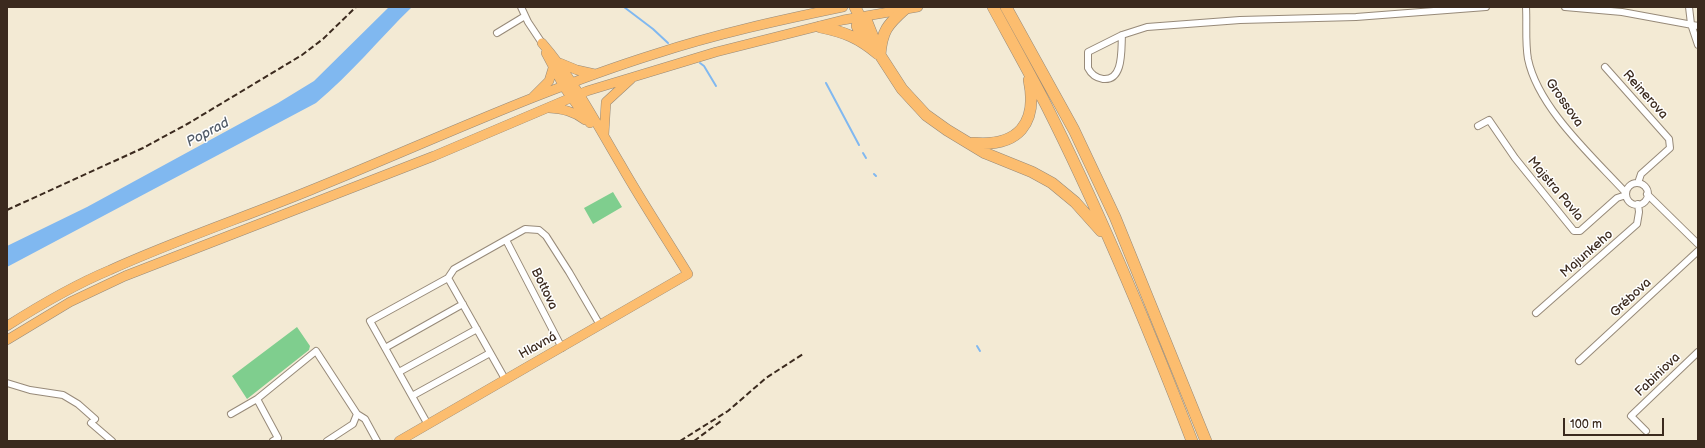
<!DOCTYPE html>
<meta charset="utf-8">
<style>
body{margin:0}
#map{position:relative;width:1705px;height:448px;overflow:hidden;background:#f3ead4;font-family:"Balsamiq Sans",sans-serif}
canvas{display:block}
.frame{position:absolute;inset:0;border:8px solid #3b2a1e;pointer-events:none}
.scale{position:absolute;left:1563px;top:418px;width:101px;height:18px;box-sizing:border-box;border:2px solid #3b2a1e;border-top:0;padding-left:5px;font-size:12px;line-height:14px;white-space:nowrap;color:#3b2a1e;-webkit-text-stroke:3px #fff;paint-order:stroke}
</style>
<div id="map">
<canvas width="1705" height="448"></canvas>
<div class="frame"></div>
<div class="scale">100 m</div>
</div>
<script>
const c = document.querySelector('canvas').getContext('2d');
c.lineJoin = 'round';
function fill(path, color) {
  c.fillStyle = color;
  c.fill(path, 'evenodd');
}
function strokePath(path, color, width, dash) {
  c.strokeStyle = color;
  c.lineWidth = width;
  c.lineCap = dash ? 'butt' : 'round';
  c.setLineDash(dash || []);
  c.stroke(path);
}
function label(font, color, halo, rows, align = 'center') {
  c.font = font + ' "Balsamiq Sans",sans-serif';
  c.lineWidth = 3;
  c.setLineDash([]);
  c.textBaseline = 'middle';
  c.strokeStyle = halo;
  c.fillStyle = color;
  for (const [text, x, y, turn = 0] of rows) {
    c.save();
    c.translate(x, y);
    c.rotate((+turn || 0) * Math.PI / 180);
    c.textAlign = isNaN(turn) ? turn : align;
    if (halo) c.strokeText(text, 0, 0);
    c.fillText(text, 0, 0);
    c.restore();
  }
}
fill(new Path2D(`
 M613,192L622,207L593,224L584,208Z
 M297,327L310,346L309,350L247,399L232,376Z`), '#7fce8e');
fill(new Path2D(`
 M389,7H412C379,39 351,74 316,103L7,267V246L87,207L278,103L314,81Z`), '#80b8f0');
strokePath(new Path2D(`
 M624,7L653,29L668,43
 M700,63L704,66L716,86
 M826,83L859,145
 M863,153L866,158
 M874,174L876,176
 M977,346L980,351`), '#80b8f0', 2);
const street = new Path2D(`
 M521,7L528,22L542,43
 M1526,7C1527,24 1525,42 1528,59C1538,108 1593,157 1626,193
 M1565,7L1622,12L1698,26
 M1689,7L1691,24L1698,45
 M497,33L525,16
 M1122,35C1121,49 1124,81 1103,79C1096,78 1091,74 1088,68V52L1122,35L1147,27L1240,20L1356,17L1486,7
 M1605,67L1669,139L1670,148L1641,174L1638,183
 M1478,126L1489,120L1515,158L1574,231H1580L1617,198L1626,195
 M1626 194a11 11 0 1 1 22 0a11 11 0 1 1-22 0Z
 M1647,194L1698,244
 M506,240L562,348
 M448,278L454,269L525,229L539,230L546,236L569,272L600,325
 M448,278L505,379
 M1536,313L1637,224L1639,212L1638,204
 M385,348L463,304
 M1579,361L1698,251
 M399,372L477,329
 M7,383L30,390L63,395L78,404L95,419
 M412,396L490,353
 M231,414L257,399
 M357,414L365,419L377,441
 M91,423L112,441
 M427,423L370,321L448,278
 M1646,431L1631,416L1698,352
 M273,441L278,438L257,399L316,351L357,414L353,424L327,441`);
const primary = new Path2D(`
 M546,53L564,87L590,123
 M560,63L577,70L595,74
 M533,97L549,81L553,68
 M549,108C563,109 573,111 585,120
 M604,135L606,102L631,79
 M7,326C40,305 74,285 110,270C176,240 245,217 311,190C425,144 537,91 655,54C716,34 780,20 843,7
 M7,340L70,302L125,276L434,156L587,91L716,52L843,20L918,7
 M399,441L688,274C666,238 642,202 621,165C596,123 574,80 542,43`);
const highway = new Path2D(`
 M855,7L860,17L867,22L880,55L902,89L926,115L947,130L985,153L1032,172L1052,183L1075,202L1101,231
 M993,7C1011,40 1029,72 1046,105C1101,214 1148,327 1192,441
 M1006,7L1074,130L1115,217L1206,441
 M860,17L857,26L865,43
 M820,27C844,32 858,37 878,54
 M880,55C882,31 887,25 905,9
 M973,143C1018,147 1038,124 1029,80`);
strokePath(street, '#978a79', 8);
strokePath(primary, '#978a79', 10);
strokePath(highway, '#978a79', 12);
strokePath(street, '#fff', 6);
strokePath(primary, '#fcbd6f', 9);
strokePath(highway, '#fcbd6f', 11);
strokePath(new Path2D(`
 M7,210L143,148L189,123L302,55L323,39L356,7
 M680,441L728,411L766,378L803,354
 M694,441L721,421`), '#3b2a1e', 2, [6, 3]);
label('13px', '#3b2a1e', '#fff', [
 ["Reinerova",1645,95,48],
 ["Grossova",1564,103,55],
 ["Majstra Pavla",1555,189,50],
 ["Majunkeho",1587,254,-41],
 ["Bottova",544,289,64],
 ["Grébova",1631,298,-43],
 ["Hlavná",538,346,-29],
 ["Fabiniova",1658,375,-44]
]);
label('italic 14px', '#535c68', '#fff', [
 ["Poprad",208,133,-28]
]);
</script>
